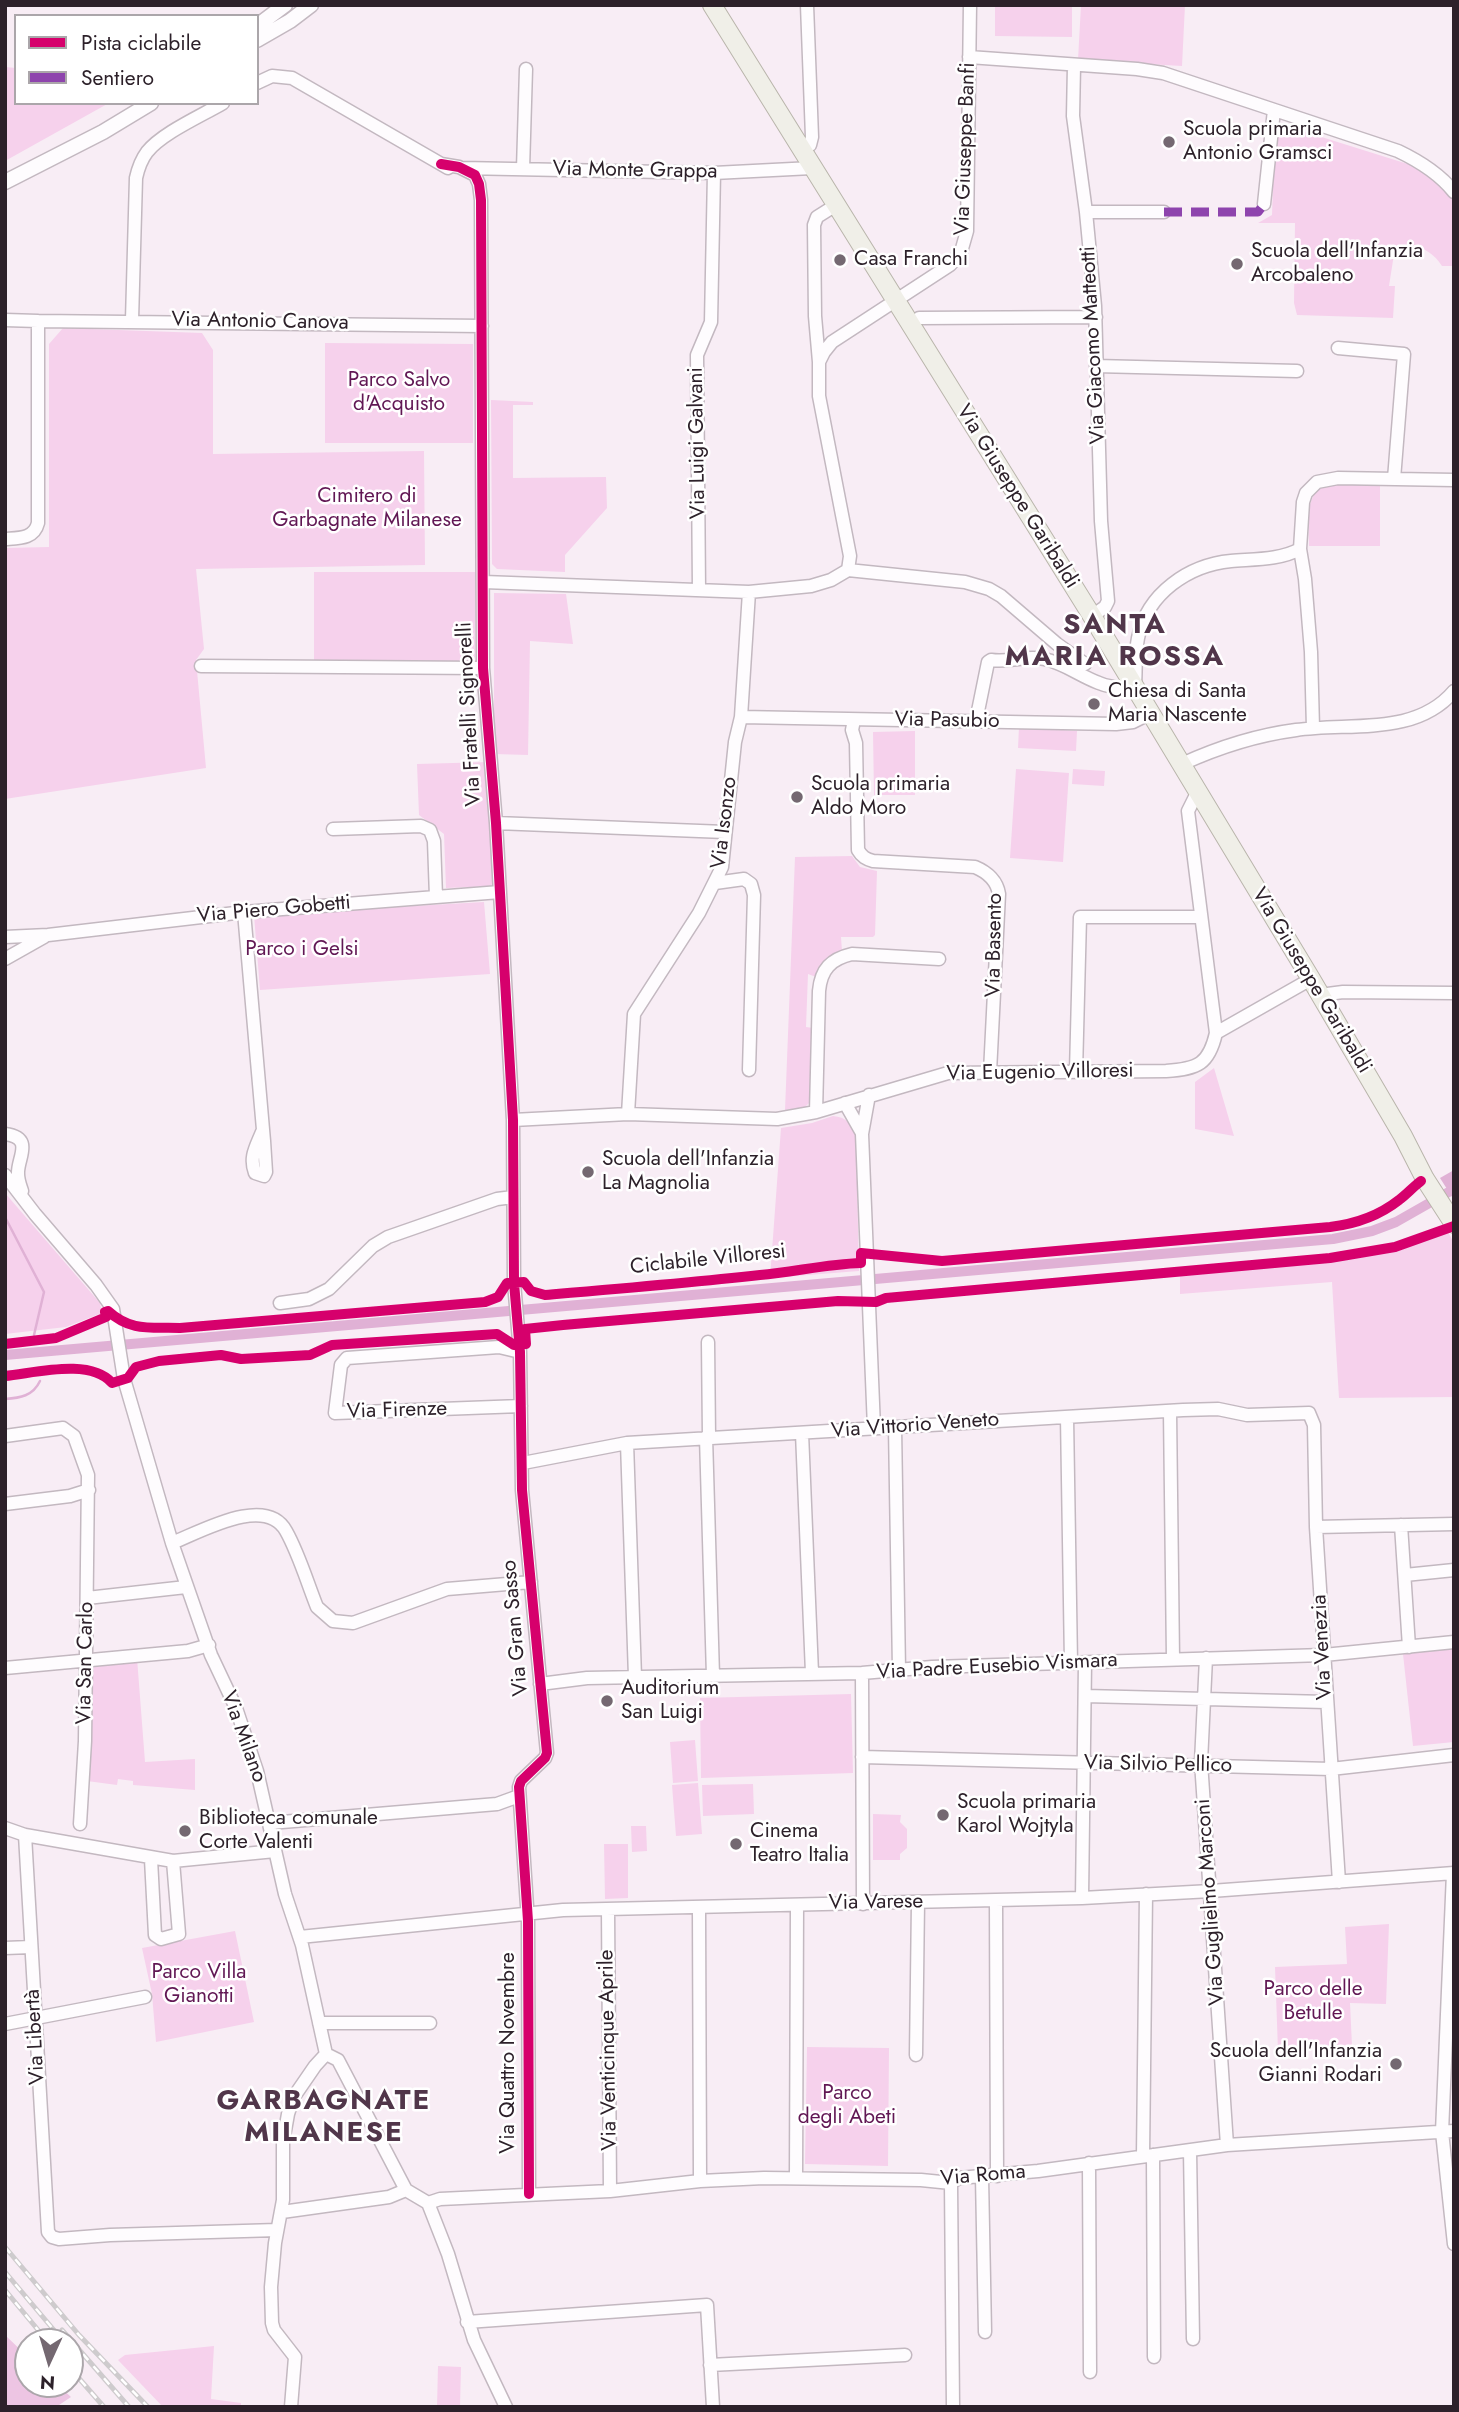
<!DOCTYPE html>
<meta charset="utf-8">
<style>
body{margin:0}
#map{position:relative;width:1459px;height:2412px;overflow:hidden;background:#f8edf5;font-family:Jost,sans-serif}
canvas{display:block}
.frame{position:absolute;inset:0;border:7px solid #2d212a;pointer-events:none}
.legend{position:absolute;left:14px;top:14px;width:245px;height:91px;box-sizing:border-box;background:#fff;border:2px solid #aba6aa;margin:0;padding:9px 12px;list-style:none;font-size:21px;color:#2d212a}
.legend li{display:flex;align-items:center;gap:14px;height:35px}
.legend b{width:35px;border:2px solid #aba6aa}
.north{position:absolute;left:14px;top:2328px;width:70px;height:70px;box-sizing:border-box;background:#fff;border:2px solid #aba6aa;border-radius:50%;rotate:184deg;font-size:19px;font-weight:700;line-height:28px;text-align:center;color:#2d212a}
.north::after{content:'';display:block;margin:auto;width:24px;height:32px;background:#746871;clip-path:polygon(50% 0,100% 100%,50% 72%,0 100%)}
</style>
<div id="map">
<canvas width="1459" height="2412"></canvas>
<div class="frame"></div>
<ul class="legend">
<li><b style="height:9px;background:#d6006c"></b>Pista ciclabile</li>
<li><b style="height:9px;background:#8e44ad"></b>Sentiero</li>
</ul>
<div class="north">N</div>
</div>
<script>
const c = document.querySelector('canvas').getContext('2d');
c.lineJoin = 'round';
function fill(path, color) {
  c.fillStyle = color;
  c.fill(path, 'evenodd');
}
function strokePath(path, color, width, dash) {
  c.strokeStyle = color;
  c.lineWidth = width;
  c.lineCap = dash ? 'butt' : 'round';
  c.setLineDash(dash || []);
  c.stroke(path);
}
function label(font, color, halo, rows, align = 'center') {
  c.font = font + ' Jost,sans-serif';
  c.lineWidth = 5;
  c.setLineDash([]);
  c.textBaseline = 'middle';
  c.strokeStyle = halo;
  c.fillStyle = color;
  for (const [text, x, y, turn = 0] of rows) {
    c.save();
    c.translate(x, y);
    c.rotate((+turn || 0) * Math.PI / 180);
    c.textAlign = isNaN(turn) ? turn : align;
    if (halo) c.strokeText(text, 0, 0);
    c.fillText(text, 0, 0);
    c.restore();
  }
}
fill(new Path2D(`
 M995,5H1072V37L995,36Z
 M1081,5H1185L1182,66L1078,60Z
 M5,67L16,68V103H109L5,161Z
 M1280,124L1411,165L1438,184L1453,200L1454,266H1442C1430,248 1413,241 1394,254L1389,286H1395L1393,318L1297,315L1294,303L1295,223H1258L1272,215L1275,129Z
 M63,328L202,333L213,350V454L424,451L425,565L196,569L204,649L196,660L206,768L5,799V548L49,547V344Z
 M325,343L473,344V443H325Z
 M491,400L533,402V405H513V478L606,477L607,508L565,555V572L497,569L492,564Z
 M1334,483L1380,486V546H1309L1308,509L1316,489Z
 M314,572H475V661H314Z
 M494,593L566,594L573,644L530,641L528,755L494,754Z
 M1019,727L1077,731L1076,751L1018,748Z
 M915,731V795H874L873,732Z
 M489,762L494,886L446,888L444,834L419,815L417,764Z
 M1016,769L1069,773L1063,862L1010,858Z
 M1073,769L1105,771L1104,786L1072,784Z
 M852,856L860,867L877,871L875,935L873,937H841L842,951L825,961L816,977L808,974L806,1027L813,1028L811,1101L805,1107L785,1110L795,857Z
 M484,902L490,974L260,990L254,915Z
 M1214,1068L1234,1136L1195,1129V1082Z
 M833,1116C846,1117 852,1124 856,1135L859,1271L770,1278L781,1128L812,1123Z
 M5,1193L100,1303L102,1313L66,1327L5,1334Z
 M1448,1232L1454,1243V1397L1339,1398L1332,1282L1180,1294V1272C1268,1265 1364,1267 1448,1232Z
 M1454,1648V1742L1413,1746L1403,1654Z
 M137,1658L145,1762L195,1759V1790L133,1785V1781L118,1779L117,1785L87,1781L93,1664Z
 M851,1694L853,1773L701,1778L700,1698Z
 M695,1740L698,1781L673,1783L670,1742Z
 M698,1783L702,1834L676,1836L672,1785Z
 M753,1784L754,1814L703,1816L702,1785Z
 M873,1814L901,1815L900,1822L907,1829V1848L900,1854V1860H873Z
 M631,1826H646L647,1851L632,1852Z
 M604,1844H628V1898L605,1899Z
 M1389,1924L1386,2004L1350,2003L1352,2046L1278,2051L1275,1967L1347,1964L1345,1927Z
 M235,1931L254,2022L156,2042L152,1994L142,1948Z
 M807,2047L889,2048L888,2166L805,2164Z
 M214,2346L211,2399L241,2403V2407H163L118,2360L125,2355Z
 M438,2366L461,2367L460,2407H437Z`), '#f6d1ec');
fill(new Path2D(`
 M5,2335L28,2357V2384H57L71,2397L56,2407H5Z`), '#edc5e3');
fill(new Path2D(`
 M1454,1170V1200L1440,1178Z`), '#e0b1d5');
strokePath(new Path2D(`
 M5,1217L44,1292L34,1335
 M5,1399C20,1398 33,1396 40,1381`), '#e0b1d5', 2.5);
strokePath(new Path2D(`
 M5,1355L1333,1239L1372,1231L1396,1222L1454,1189`), '#e0b1d5', 10);
const minor = new Path2D(`
 M969,57L1137,69L1163,73L1398,151C1419,161 1439,173 1454,192
 M1074,66L1073,116L1086,212L1095,306L1101,521L1108,601L1105,607L1092,616
 M257,83L272,76L292,78L448,168
 M801,151L810,145L812,137L807,5
 M441,164L459,167L475,175L479,184L481,200L483,668L496,823L513,1120L514,1283L520,1352L522,1490L547,1753L545,1758L521,1781L519,1787L528,1921L529,2194
 M462,168L714,173L812,168
 M523,169L526,69
 M1264,204L1274,110
 M1086,212H1164
 M919,318L1096,317
 M5,320L38,321
 M132,320L136,178C138,169 141,160 147,152C162,133 201,116 223,103
 M1338,348L1404,354L1394,479
 M819,362L815,316L814,225L817,217L836,205
 M1096,366L1297,371
 M5,539C19,538 34,539 38,523V321L482,326
 M1300,549L1305,579L1311,652L1313,728
 M848,570L850,556L819,396V362L824,352L832,342L950,265L961,252L967,231L970,5
 M484,582L749,592L811,586L831,580L848,570L965,582L989,589L1001,596L1057,644L1085,664
 M699,590L697,355L711,322L714,173
 M201,666L483,668
 M1135,686C1136,670 1135,653 1138,638C1147,593 1189,565 1231,561C1254,559 1280,560 1300,549L1303,502L1306,493L1317,482L1338,478L1454,480
 M741,717L1116,724L1133,722L1151,713
 M854,720L852,730L856,743L858,850C862,857 866,859 873,861L975,867C987,872 997,881 999,894L990,1072
 M976,721L988,662L991,660C1009,663 1025,655 1044,659C1064,663 1080,676 1099,683C1110,688 1124,688 1136,689
 M1182,764C1217,748 1258,735 1296,730C1349,722 1415,737 1454,691
 M496,823L725,832
 M333,829L421,826L430,830L434,841L436,897
 M715,883L744,879L751,884L754,895L749,1070
 M244,912L264,1141L266,1172L264,1176L255,1173C249,1157 256,1147 262,1132
 M5,937L48,935L244,912L500,892
 M5,959L44,937
 M1320,995L1343,992L1454,993
 M1216,1033L1311,979
 M1076,1072L1080,917H1201
 M869,1095L862,1134L874,1428
 M845,1103L862,1133
 M816,1112L819,991C821,969 831,959 852,954L939,959
 M628,1114L634,1014L699,913L722,867L735,742L741,717L749,592
 M513,1120L628,1114L777,1119L816,1112L948,1073L1166,1071C1198,1069 1209,1064 1216,1033L1188,811L1198,791
 M5,1134C35,1138 17,1158 18,1174C18,1180 20,1185 22,1191
 M5,1175L35,1214L96,1285L113,1309L124,1379L172,1543L211,1655L236,1708L257,1771L285,1894L302,1945L326,2054
 M280,1303L309,1299L329,1289L373,1246L388,1237L497,1199L513,1197
 M708,1342L709,1437
 M520,1352L499,1347L347,1358L341,1365L335,1413L521,1406
 M1170,1411L1173,1659
 M1067,1417L1071,1663
 M895,1427L899,1670
 M802,1433L812,1673
 M5,1436L63,1428L74,1436L88,1475L85,1741L80,1824
 M706,1437L713,1676
 M627,1443L635,1677
 M523,1463L627,1443L1183,1410L1218,1409L1247,1415L1309,1413L1314,1425L1316,1527L1339,1882
 M5,1504L70,1496L89,1490
 M1401,1525L1409,1647
 M1316,1527L1454,1524
 M172,1543C200,1532 266,1494 286,1531C299,1554 307,1582 317,1607L333,1621L353,1623L447,1589L531,1582
 M1405,1575L1454,1570
 M87,1598L186,1587
 M1206,1658L1201,1762L1227,2145
 M5,1668L188,1651L209,1645
 M862,1673L863,1904
 M540,1684L587,1678L862,1673L932,1667L1324,1655L1454,1642
 M1085,1696L1326,1702
 M862,1757L1331,1769L1454,1755
 M270,1823L497,1804L519,1796
 M5,1828L25,1835L173,1861L275,1851
 M25,1835L48,2232L52,2237L59,2239L110,2235L277,2230
 M151,1859L155,1935L161,1939L179,1934L173,1861
 M1453,1873L1442,2132L1454,2244
 M1082,1898L1085,1663
 M996,1901L997,2176
 M699,1908L700,2181
 M608,1909L610,2191
 M300,1937L563,1910L1082,1898L1211,1891L1454,1873
 M5,1948L31,1947
 M319,2023H430
 M5,2024L145,1997
 M326,2054L338,2060L406,2190L428,2203
 M916,2055L918,1902
 M1190,2150L1193,2339
 M1153,2155L1154,2357
 M1143,2156L1146,1894
 M1089,2163L1090,2372
 M982,2177L985,2332
 M796,2178L797,1905
 M951,2183L953,2407
 M428,2203L440,2199L610,2191L700,2181L764,2178L921,2180L951,2183L959,2178L1038,2171L1227,2145L1454,2131
 M428,2203L448,2254L474,2340L506,2407
 M282,2212L389,2197L406,2190
 M467,2322L707,2305L713,2407
 M710,2365L905,2355
 M291,2407L295,2357L274,2330L272,2323L271,2287L275,2243L283,2200V2142L288,2114L293,2098L315,2066L326,2054`);
const tertiary = new Path2D(`
 M257,26L285,5
 M257,40L290,21L311,5
 M5,182L103,132L151,103`);
const primary = new Path2D(`
 M712,5L1092,616L1311,979L1403,1136L1425,1179L1454,1224`);
strokePath(minor, '#c3b8c0', 15);
strokePath(tertiary, '#c3b8c0', 17);
strokePath(primary, '#b9b5ab', 20);
strokePath(minor, '#fefcfe', 12);
strokePath(tertiary, '#fefcfe', 14);
strokePath(primary, '#f0efe8', 18);
const rail = new Path2D(`
 M5,2247L79,2335L148,2407
 M5,2272L64,2342
 M5,2290L48,2342
 M62,2330L129,2407
 M70,2368L104,2407`);
strokePath(rail, '#cecbcd', 5);
strokePath(rail, '#fff', 2.5, [8]);
strokePath(new Path2D(`
 M1164,212H1258L1264,204`), '#8e44ad', 9, [18, 9]);
strokePath(new Path2D(`
 M441,164L459,167L475,175L479,184L481,200L483,668L496,823L513,1120L514,1283L520,1352L522,1490L547,1753L545,1758L521,1781L519,1787L528,1921L529,2194
 M5,1344L56,1338L106,1317L105,1312L108,1311C131,1332 151,1327 180,1328L485,1302L498,1297L507,1283L524,1282L531,1291L545,1295C616,1289 688,1283 760,1275C794,1272 827,1264 861,1263V1253L942,1261L1330,1227C1355,1224 1380,1215 1399,1200C1407,1194 1413,1187 1421,1181
 M5,1376C36,1373 90,1358 112,1383L128,1378L136,1367L159,1361L221,1355L241,1359L310,1355L332,1345L497,1334L514,1345L526,1344L525,1329L563,1325L838,1301L876,1302L886,1298L1330,1258L1395,1247L1454,1226`), '#d6006c', 10);
for (const [x, y, r, color] of [
 [1169,142,7,"#746871"],
 [840,260,7,"#746871"],
 [1237,264,7,"#746871"],
 [1094,704,7,"#746871"],
 [797,797,7,"#746871"],
 [588,1172,7,"#746871"],
 [607,1701,7,"#746871"],
 [943,1815,7,"#746871"],
 [185,1831,7,"#746871"],
 [736,1844,7,"#746871"],
 [1396,2064,7,"#746871"]
]) {
  const dot = new Path2D();
  dot.arc(x, y, r, 0, 2 * Math.PI);
  c.fillStyle = color;
  c.fill(dot);
  strokePath(dot, '#fff', 2.5);
}
label('21px', '#2d212a', '#fff', [
 ["Scuola primaria",1183,130],
 ["Antonio Gramsci",1183,154],
 ["Scuola dell'Infanzia",1251,252],
 ["Arcobaleno",1251,276],
 ["Casa Franchi",854,260],
 ["Chiesa di Santa",1108,692],
 ["Maria Nascente",1108,716],
 ["Scuola primaria",811,785],
 ["Aldo Moro",811,809],
 ["Scuola dell'Infanzia",602,1160],
 ["La Magnolia",602,1184],
 ["Auditorium",621,1689],
 ["San Luigi",621,1713],
 ["Scuola primaria",957,1803],
 ["Karol Wojtyla",957,1827],
 ["Biblioteca comunale",199,1819],
 ["Corte Valenti",199,1843],
 ["Cinema",750,1832],
 ["Teatro Italia",750,1856],
 ["Scuola dell'Infanzia",1382,2052,"right"],
 ["Gianni Rodari",1382,2076,"right"]
], 'left');
label('21px', '#2d212a', '#fff', [
 ["Via Giuseppe Banfi",966,149,-88],
 ["Via Monte Grappa",635,171,1],
 ["Via Antonio Canova",260,322,1],
 ["Via Giacomo Matteotti",1094,345,-93],
 ["Via Luigi Galvani",698,443,-91],
 ["Via Giuseppe Garibaldi",1017,497,58],
 ["Via Fratelli Signorelli",470,714,-93],
 ["Via Pasubio",947,721,1],
 ["Via Isonzo",725,823,-83],
 ["Via Piero Gobetti",274,910,-5],
 ["Via Basento",995,945,-89],
 ["Via Giuseppe Garibaldi",1311,981,59],
 ["Via Eugenio Villoresi",1040,1073,-1],
 ["Ciclabile Villoresi",708,1260,-6],
 ["Via Firenze",397,1411,-2],
 ["Via Vittorio Veneto",915,1426,-4],
 ["Via Gran Sasso",516,1628,-95],
 ["Via Venezia",1323,1647,-93],
 ["Via San Carlo",86,1663,-89],
 ["Via Padre Eusebio Vismara",997,1667,-3],
 ["Via Milano",243,1737,70],
 ["Via Silvio Pellico",1158,1765,1],
 ["Via Guglielmo Marconi",1211,1902,-94],
 ["Via Varese",876,1903,-1],
 ["Via Libertà",36,2037,-93],
 ["Via Venticinque Aprile",609,2050,-91],
 ["Via Quattro Novembre",509,2053,-90],
 ["Via Roma",983,2176,-5]
]);
label('21px', '#611754', '#fff', [
 ["Parco Salvo",399,381],
 ["d'Acquisto",399,405],
 ["Cimitero di",367,497],
 ["Garbagnate Milanese",367,521],
 ["Parco i Gelsi",302,950],
 ["Parco Villa",199,1973],
 ["Gianotti",199,1997],
 ["Parco delle",1313,1990],
 ["Betulle",1313,2014],
 ["Parco",847,2094],
 ["degli Abeti",847,2118]
]);
c.letterSpacing = '2px';
label('bold 28px', '#51364a', '#fff', [
 ["SANTA",1115,626],
 ["MARIA ROSSA",1115,658],
 ["GARBAGNATE",324,2102],
 ["MILANESE",324,2134]
]);
c.letterSpacing = '0px';
</script>
